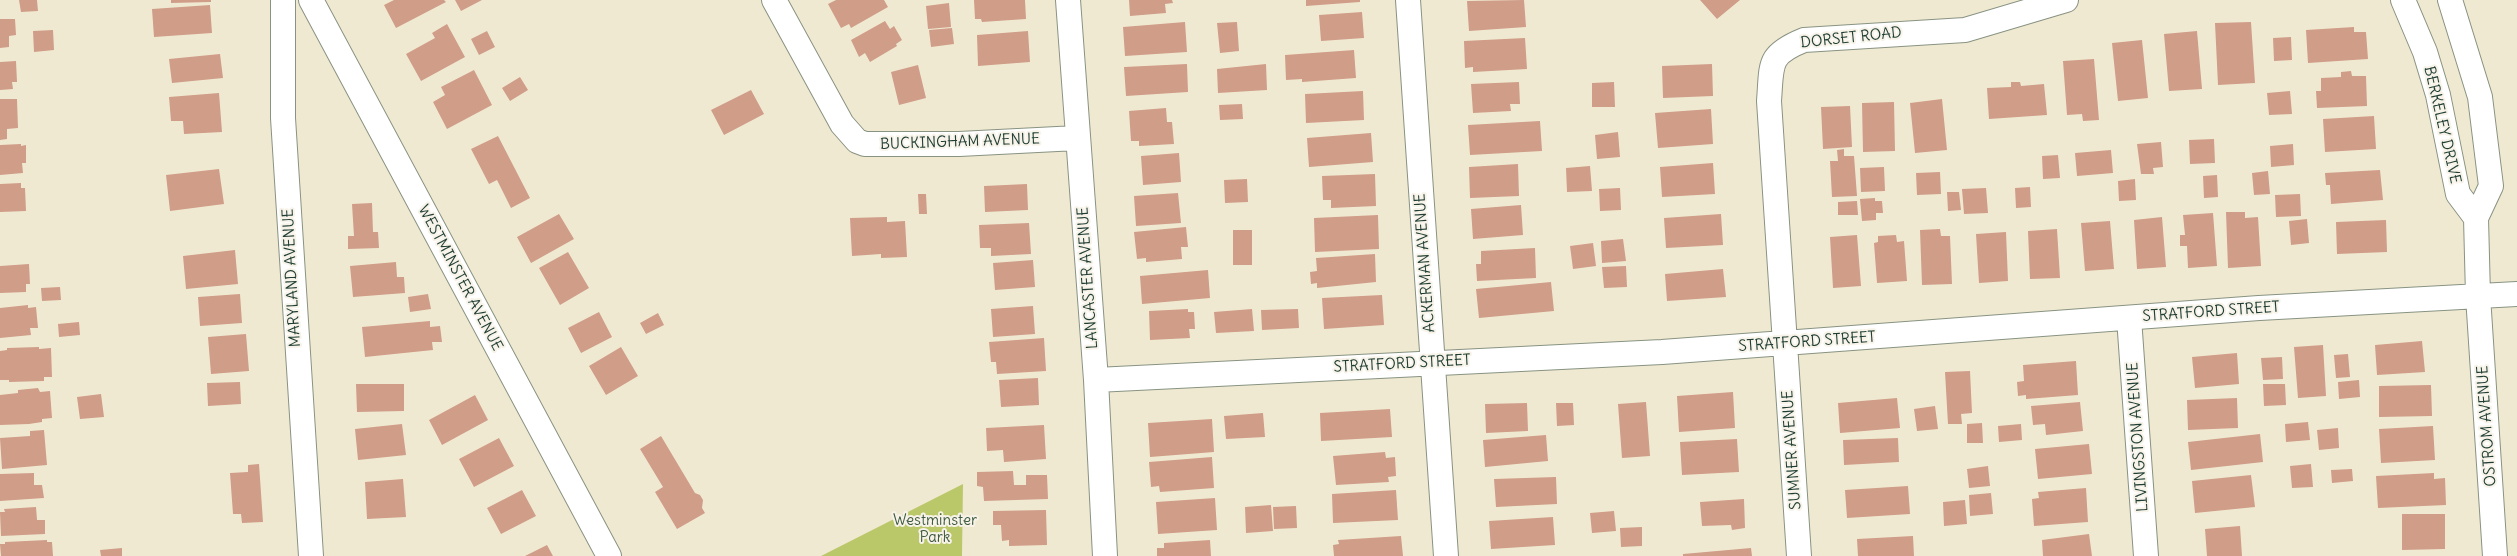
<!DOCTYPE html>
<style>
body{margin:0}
canvas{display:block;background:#f0e9d1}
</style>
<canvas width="2517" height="556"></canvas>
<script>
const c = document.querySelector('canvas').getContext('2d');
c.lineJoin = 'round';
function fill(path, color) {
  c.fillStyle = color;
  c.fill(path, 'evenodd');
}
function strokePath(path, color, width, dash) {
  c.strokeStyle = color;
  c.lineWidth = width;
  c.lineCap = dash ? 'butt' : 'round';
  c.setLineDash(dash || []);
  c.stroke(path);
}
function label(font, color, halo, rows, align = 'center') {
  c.font = font + ' Delius,sans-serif';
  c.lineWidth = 4;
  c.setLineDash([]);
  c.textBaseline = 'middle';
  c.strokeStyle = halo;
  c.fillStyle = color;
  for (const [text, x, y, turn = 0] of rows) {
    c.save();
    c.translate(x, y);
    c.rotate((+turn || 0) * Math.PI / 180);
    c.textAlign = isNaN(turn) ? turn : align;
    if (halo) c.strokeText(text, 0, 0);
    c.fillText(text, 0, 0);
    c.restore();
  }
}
fill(new Path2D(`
 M963,484L962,556H821Z`), '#bbc86a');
fill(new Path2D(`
 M19,0H37L38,11L21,12Z
 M171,0H211V2L171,3Z
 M394,0H444L446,2L396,28L384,5Z
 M455,0H482L461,11Z
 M836,0H884L888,7L851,28L849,24L841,28L828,4Z
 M974,0H1025L1026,19L982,22L981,19H975Z
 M1129,0H1172L1173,3L1165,4L1166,13L1130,16Z
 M1306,0H1360V2L1306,6Z
 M1524,0L1526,27L1469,31L1467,1Z
 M1700,0H1740L1717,19Z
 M949,3L951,27L928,29L926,6Z
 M210,5L212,33L154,37L152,9Z
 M1362,12L1364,38L1321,41L1319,15Z
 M0,19H15L16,35L9,36V47L0,48Z
 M885,21L890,29L894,26L902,40L896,44L897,46L870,62L865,53L859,57L851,40Z
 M1185,22L1187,52L1125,56L1123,27Z
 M1237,22L1239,51L1220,53L1217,23Z
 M2251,22L2255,83L2218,85L2215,23Z
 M447,24L465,57L421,81L406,54L435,38L432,33Z
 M2354,27V32H2366L2368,59L2308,63L2306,30Z
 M952,28L954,44L931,47L929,30Z
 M53,30L54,50L34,52L33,31Z
 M487,31L495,47L479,55L471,39Z
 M1028,31L1030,62L978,66L977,35Z
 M2197,31L2202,89L2169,91L2164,34Z
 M2291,37L2292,60L2274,61L2273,38Z
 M1525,38L1527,69L1473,72V67L1465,68L1464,41Z
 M2142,40L2148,98L2118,101L2112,43Z
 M1354,50L1356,78L1302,82V79L1286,80L1285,55Z
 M220,54L223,78L172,83L169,59Z
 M2094,59L2099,120L2083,121L2082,114L2067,115L2063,61Z
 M16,61L17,82H12L13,89L0,90V62Z
 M1187,64L1188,92L1126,96L1124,67Z
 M1266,64L1267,90L1218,93L1217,69Z
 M1712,64L1713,96L1663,98L1662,66Z
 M918,65L926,98L899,105L891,72Z
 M474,70L492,105L447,129L433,102L445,95L441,87Z
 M2351,71L2352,76H2366L2367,106L2317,108L2316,91H2321V78L2341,77V72Z
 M520,77L528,90L510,101L502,88Z
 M1519,82L1520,104H1510L1511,111L1473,113L1471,84Z
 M1614,82L1615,107H1592V83Z
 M2011,82H2020L2021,86L2044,84L2047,115L1989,119L1987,88L2011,87Z
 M751,90L764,114L724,135L711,110Z
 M1363,91L1364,120L1306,123L1305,94Z
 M2290,91L2292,114L2269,115L2267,93Z
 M219,93L222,132L184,134L183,121H171L169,97Z
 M0,99H17L18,128L7,129V139L0,140Z
 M1942,99L1947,150L1915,153L1910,103Z
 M1894,102L1895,151L1863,152L1862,103Z
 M1242,104L1243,119L1220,120L1219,105Z
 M1850,106L1852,147L1823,149L1821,107Z
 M1166,108L1167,122H1172L1174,144L1139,146V141H1131L1129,111Z
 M1711,109L1713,144L1658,148L1655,113Z
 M2374,116L2376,149L2325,152L2323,119Z
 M1540,121L1542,151L1470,155L1468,125Z
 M1618,132L1620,157L1597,159L1595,135Z
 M1371,133L1373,162L1309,167L1307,138Z
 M498,136L530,198L511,208L497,180L489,184L471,149Z
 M2214,139L2215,163L2190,164L2189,140Z
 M2161,142L2163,167L2153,168L2154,174H2141L2137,144Z
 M21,144V146L26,145V163H22L23,173L0,175V145Z
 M2293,144L2294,165L2271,167L2270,146Z
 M1844,149V156H1854L1857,196L1832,197L1830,161H1838L1837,150Z
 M2111,150L2113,173L2077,176L2075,153Z
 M1179,153L1181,182L1143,185L1141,156Z
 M2058,155L2060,178L2043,179L2042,156Z
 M1713,163L1715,194L1662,197L1660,167Z
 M1518,164L1519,196L1470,198L1469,167Z
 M1590,166L1592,191L1567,192L1566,168Z
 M1884,167L1885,191L1861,192L1860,168Z
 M219,169L224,204L170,211L166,175Z
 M2380,170L2383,200L2331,204L2330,185H2326L2325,173Z
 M2268,171L2270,194L2254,195L2252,173Z
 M1940,172L1941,194L1917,195L1916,173Z
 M1375,174L1376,206L1331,208V200H1323L1322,176Z
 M2217,175L2218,197L2204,198L2203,176Z
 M1247,179L1248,202L1225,203L1224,180Z
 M2135,179L2136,200L2119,201L2118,181Z
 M21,183V188H25L26,211L0,212V184Z
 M1027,184L1028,210L985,212L984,186Z
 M2030,187L2031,207L2016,208L2015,188Z
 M1620,188L1621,210L1600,211L1599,189Z
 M1986,188L1988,213L1964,214L1962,189Z
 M1947,192H1959L1961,210L1948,211Z
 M1178,193L1181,223L1136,226L1134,196Z
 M918,194H926L927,214H919Z
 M2300,194L2301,216L2276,217L2275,195Z
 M1875,198V201H1882L1883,213H1876V220L1862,221L1860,199Z
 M1857,201L1858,215H1838V202Z
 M372,203L373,232H378L379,248L348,249V236H354L352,204Z
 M1521,205L1523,235L1473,239L1471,209Z
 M2226,212H2245V218L2258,217L2261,266L2228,268Z
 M2213,213L2217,266L2188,268L2187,246H2180V235H2185L2183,215Z
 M559,214L574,239L531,263L517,237Z
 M1721,214L1723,245L1666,248L1664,218Z
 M1378,215L1379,249L1315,252L1314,218Z
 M887,217V222L905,221L907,257L881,258V254L852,256L850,218Z
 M2162,217L2166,267L2137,269L2134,220Z
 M2307,219L2309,243L2291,245L2289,221Z
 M2386,220L2387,252L2337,254L2336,222Z
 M2110,221L2114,269L2085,271L2081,223Z
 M1029,223L1031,254L991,256V248H980L979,225Z
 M1186,227L1188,247H1181L1182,259L1146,262V258L1137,259L1134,232Z
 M1940,229L1941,236H1950L1952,284L1922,285L1920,230Z
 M2057,229L2060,278L2030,279L2028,231Z
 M1233,230H1252V265H1233Z
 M2006,232L2008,281L1979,283L1976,234Z
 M1857,235L1861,286L1833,288L1830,237Z
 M1896,235L1897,242L1904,241L1907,281L1877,283L1874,243L1878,242V236Z
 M1623,239L1626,261L1602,263L1601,241Z
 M1593,243L1596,266L1573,269L1570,246Z
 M1535,248L1536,278L1477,281L1476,264H1481V251Z
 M235,250L238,284L186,289L183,256Z
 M568,252L589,288L560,305L539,268Z
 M1375,254L1376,282L1317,288V283L1311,284L1310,272L1317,271L1316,258Z
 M1033,260L1035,287L995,290L993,263Z
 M396,262L397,277H404L405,293L353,297L350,266Z
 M29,264L30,284H26V292L0,293V266Z
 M1626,266L1627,287L1604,288L1602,267Z
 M1723,269L1726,297L1667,301L1665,274Z
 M1208,270L1210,298L1142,304L1140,276Z
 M1551,282L1554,311L1479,318L1476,289Z
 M60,287L61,300L42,301L41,288Z
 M240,294L242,323L200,326L198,297Z
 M428,294L431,309L410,312L408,297Z
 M1382,295L1384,325L1324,329L1322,298Z
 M28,305V308L36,307L38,328H30L31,335L0,338V308Z
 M1033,306L1035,334L993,337L991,309Z
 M1188,309V312H1194L1195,329H1189L1190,338L1150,340L1149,311Z
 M1252,309L1254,331L1216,333L1214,312Z
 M1298,309L1299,328L1262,330L1261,310Z
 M599,312L612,337L581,353L568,328Z
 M658,313L664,325L646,334L640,323Z
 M430,321V327L440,326L442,342H432L433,350L365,357L362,327Z
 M79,322L80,335L59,337L58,324Z
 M246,334L249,371L211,374L208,337Z
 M1044,338L1046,371L997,374L996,362H991L989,342Z
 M2422,341L2425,372L2377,375L2375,345Z
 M2323,345L2326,396L2298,398L2294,347Z
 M39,347V349L51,348L52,377H44V381L9,382V380H0V351L7,350V348Z
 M621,347L638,376L606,395L589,366Z
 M2237,353L2239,384L2195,388L2192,357Z
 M2348,354L2350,377L2336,378L2334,355Z
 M2282,357L2283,379L2263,380L2261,358Z
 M2076,361L2078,395L2026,399V395L2018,396L2017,382L2024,381L2023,365Z
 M1970,371L1972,413L1961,414L1962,424H1948L1945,372Z
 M1038,378L1039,405L1001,407L999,380Z
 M2359,380L2360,397L2339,399L2338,382Z
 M240,382L241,404L208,406L207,383Z
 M356,384H404V411L357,412Z
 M2263,384H2285L2286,405L2264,406Z
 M2431,385L2432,416L2379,417V386Z
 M38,388L40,392L50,391L52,418L42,419V422L29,424L0,425V395L18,393V390Z
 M1733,392L1735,428L1679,432L1677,396Z
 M101,394L104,417L80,419L77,397Z
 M475,395L488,420L442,445L429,420Z
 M1897,398L1900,428L1840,433L1838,403Z
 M2237,398L2238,428L2188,430L2187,400Z
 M1646,402L1650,456L1622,458L1618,404Z
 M2080,402L2083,431L2046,435L2045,424L2033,425L2031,406Z
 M1527,403L1528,431L1486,433L1485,404Z
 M1556,403H1573L1574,425L1557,426Z
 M1935,406L1938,429L1917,431L1914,409Z
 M1390,409L1392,437L1321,441L1320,413Z
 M1263,413L1265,437L1226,439L1224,416Z
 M1212,419L1214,452L1150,457L1148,423Z
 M2308,422L2310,440L2286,442L2285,424Z
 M1982,423L1983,443H1967V424Z
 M402,424L406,455L358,460L355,429Z
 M2021,424L2022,440L1999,442L1998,426Z
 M1044,425L1046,459L1004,462L1003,450L987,451L986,428Z
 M2433,426L2435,460L2381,463L2379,429Z
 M2338,428L2339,448L2319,450L2317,430Z
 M44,430L47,465L2,469L0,438L30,436V431Z
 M2260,434L2263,462L2191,470L2188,442Z
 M1546,435L1548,461L1485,467L1483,440Z
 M661,436L695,493L700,495L703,500L702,508L705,513L677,529L655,492L663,487L640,449Z
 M499,438L514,466L474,487L459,459Z
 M1898,438L1899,462L1844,465L1843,440Z
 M1737,439L1739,472L1682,475L1680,442Z
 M2089,444L2092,474L2038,479L2035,449Z
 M1385,452L1386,458L1395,457L1396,476L1388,477L1389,482L1336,485L1333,456Z
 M1212,457L1214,488L1160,492L1159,486L1151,487L1149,462Z
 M259,464L263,522L242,523L241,514H233L230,473L248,472V465Z
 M2311,464L2313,487L2292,488L2290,466Z
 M1988,466L1990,486L1969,488L1967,469Z
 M2352,469L2353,481L2332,483L2331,470Z
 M1013,471L1014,485H1026V475H1047L1048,499L984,501L983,487L977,486V472Z
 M34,473V485H42L44,498L0,501V474Z
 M2434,473V479L2445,478L2446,505L2378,508L2376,476Z
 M2251,475L2255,507L2195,513L2192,481Z
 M1556,477L1557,504L1496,507L1494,479Z
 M403,479L406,517L367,519L365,482Z
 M1908,486L1910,514L1847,518L1845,490Z
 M2086,488L2088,522L2034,526L2032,499L2039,498L2038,492Z
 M522,490L536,516L501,534L487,508Z
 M1396,490L1398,520L1333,523L1332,494Z
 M1991,493L1993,514L1970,516L1969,495Z
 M1215,498L1217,530L1158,534L1156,502Z
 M1744,499L1745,528L1732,530L1731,525L1702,526L1700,502Z
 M1965,500L1967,524L1944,526L1943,502Z
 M1271,505L1273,531L1246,533L1245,507Z
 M1296,506L1297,528L1274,529L1273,507Z
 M36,507L37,520H45V534L1,536L0,512H5L4,509Z
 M1046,510L1047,545L1009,546V540L1002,541L1001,525H993V511Z
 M1614,511L1616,531L1592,533L1590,513Z
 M2402,514H2445V549L2402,550Z
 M1553,517L1555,545L1491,549L1489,521Z
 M2240,526L2242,556H2207L2205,529Z
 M1642,527V546L1621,547L1620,528Z
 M2089,534L2092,556H2043L2042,540Z
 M1401,536L1403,556H1334L1333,545L1339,544L1338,540Z
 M1913,536L1914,556H1858L1857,539Z
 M47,540V542H52L53,556H1L0,544H5V542Z
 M1210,540L1211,556H1157V548H1164V543Z
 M547,545L553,556H525Z
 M122,548V556H101L100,550Z
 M1751,548L1752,556H1683V554Z`), '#d09d89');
const minor = new Path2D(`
 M283,0V118L311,556
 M311,0L609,556
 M774,0L842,124L857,141L865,144H959L1077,138
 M1068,0L1096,380L1105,556
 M1408,0L1446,556
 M2403,0L2425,52L2438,95L2458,194L2476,218
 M2450,0L2480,97L2491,186L2476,218L2478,296L2495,556
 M2129,318L2146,556
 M1096,380L1662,352L2259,308L2517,294
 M1799,556L1769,101C1772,64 1767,55 1804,40L1965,30L2066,0`);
strokePath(minor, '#889382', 26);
strokePath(minor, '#fff', 24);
label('15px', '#1f3d34', '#f7f3e8', [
 ["DORSET ROAD",1851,38,-6],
 ["BERKELEY DRIVE",2442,125,77],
 ["BUCKINGHAM AVENUE",960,142,-2],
 ["ACKERMAN AVENUE",1425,263,-94],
 ["MARYLAND AVENUE",292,278,-93],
 ["WESTMINSTER AVENUE",460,278,62],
 ["LANCASTER AVENUE",1088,278,-94],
 ["STRATFORD STREET",2211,312,-4],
 ["STRATFORD STREET",1807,342,-4],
 ["STRATFORD STREET",1402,364,-3],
 ["OSTROM AVENUE",2487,426,-94],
 ["LIVINGSTON AVENUE",2138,437,-94],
 ["SUMNER AVENUE",1792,450,-94]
]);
label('15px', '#3e593f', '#f7f3e8', [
 ["Westminster",935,521],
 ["Park",935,538]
]);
</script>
